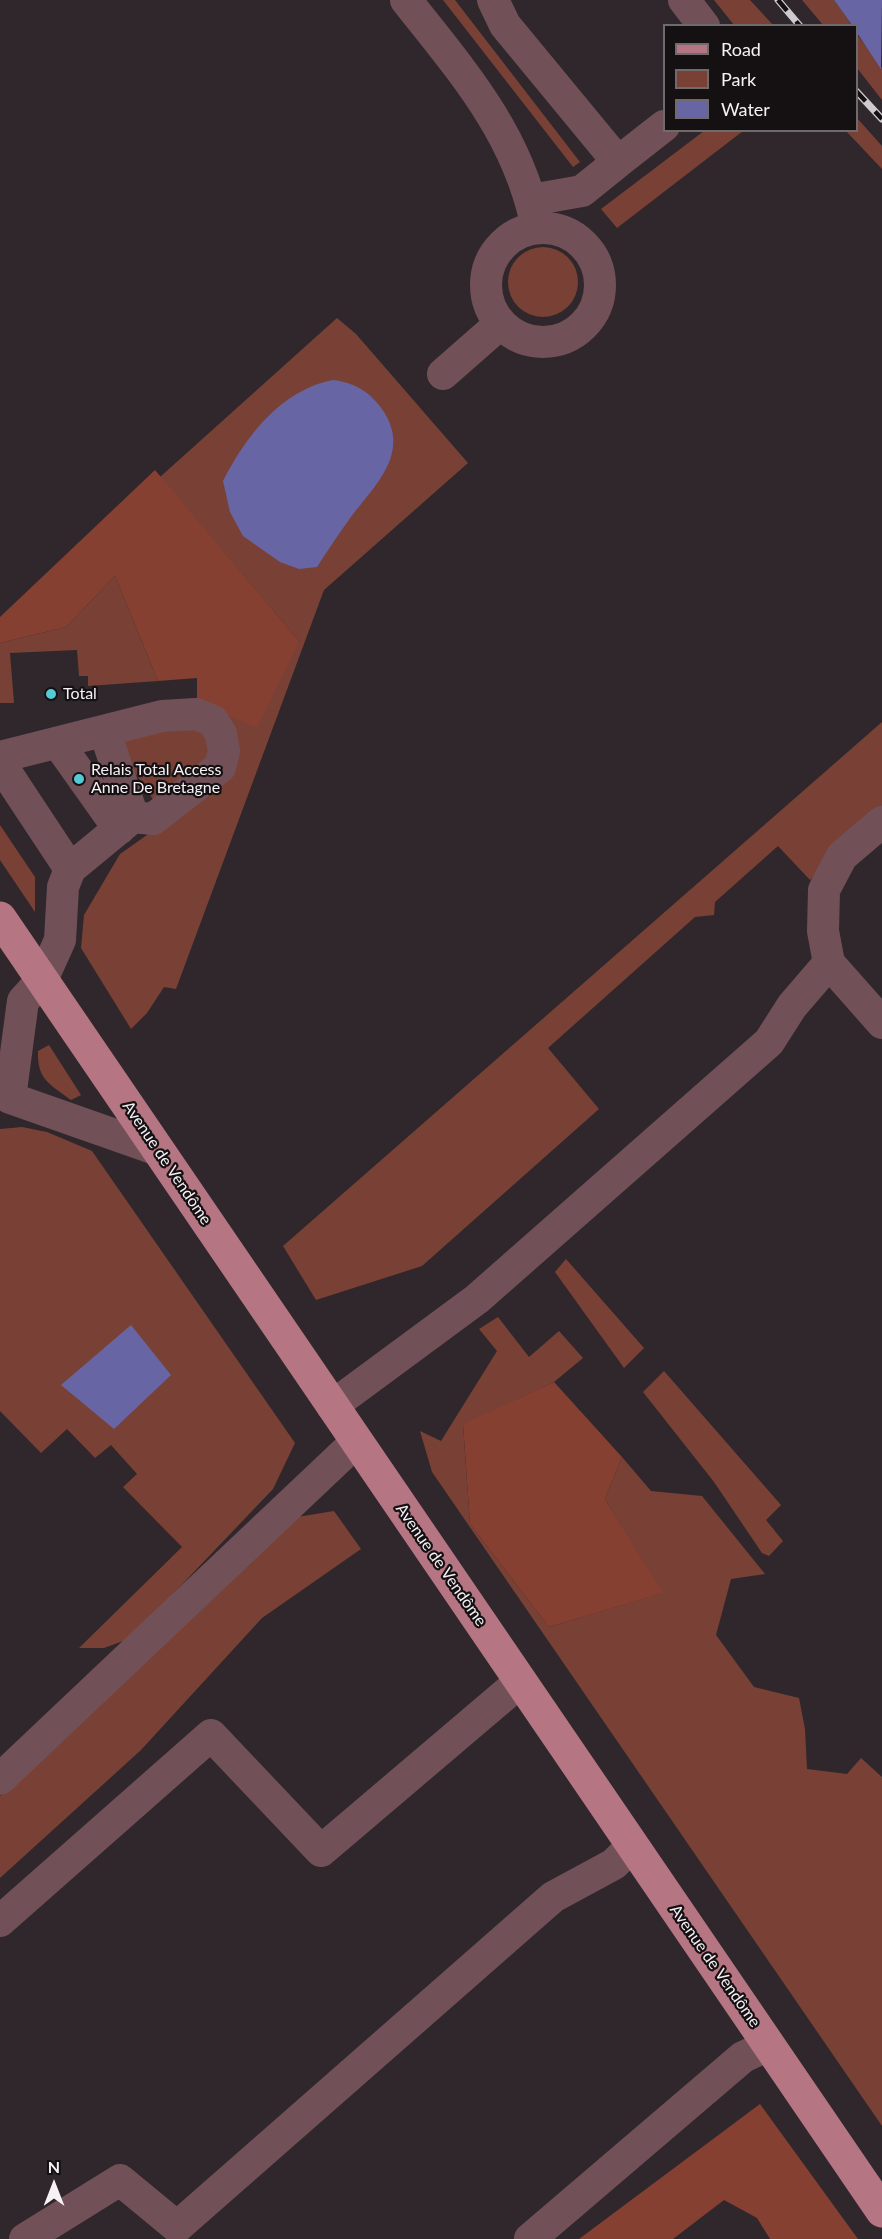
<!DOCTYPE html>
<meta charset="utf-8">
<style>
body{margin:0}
#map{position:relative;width:882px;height:2239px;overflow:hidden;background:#2f272c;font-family:Lato,sans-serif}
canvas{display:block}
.legend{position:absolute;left:663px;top:24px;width:195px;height:108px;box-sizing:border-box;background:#151113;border:2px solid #6f6b6d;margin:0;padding:8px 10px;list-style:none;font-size:18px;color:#f6f1f5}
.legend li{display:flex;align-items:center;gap:12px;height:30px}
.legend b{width:30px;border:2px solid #6f6b6d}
.north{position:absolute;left:24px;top:2155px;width:60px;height:60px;-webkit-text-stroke:4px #151113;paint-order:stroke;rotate:0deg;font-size:16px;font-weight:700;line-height:24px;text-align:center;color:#f6f1f5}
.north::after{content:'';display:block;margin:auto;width:21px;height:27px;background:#f6f1f5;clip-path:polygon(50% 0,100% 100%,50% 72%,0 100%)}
</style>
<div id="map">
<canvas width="882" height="2239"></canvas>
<ul class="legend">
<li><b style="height:8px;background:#b67583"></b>Road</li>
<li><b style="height:16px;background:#794135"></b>Park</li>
<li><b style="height:16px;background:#6865a4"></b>Water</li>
</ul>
<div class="north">N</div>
</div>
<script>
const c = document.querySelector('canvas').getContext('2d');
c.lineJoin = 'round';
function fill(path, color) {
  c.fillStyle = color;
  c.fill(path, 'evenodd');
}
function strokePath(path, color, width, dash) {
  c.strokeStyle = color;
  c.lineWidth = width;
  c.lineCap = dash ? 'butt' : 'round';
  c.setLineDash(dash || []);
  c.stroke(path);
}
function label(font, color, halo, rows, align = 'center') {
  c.font = font + ' Lato,sans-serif';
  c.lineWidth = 4.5;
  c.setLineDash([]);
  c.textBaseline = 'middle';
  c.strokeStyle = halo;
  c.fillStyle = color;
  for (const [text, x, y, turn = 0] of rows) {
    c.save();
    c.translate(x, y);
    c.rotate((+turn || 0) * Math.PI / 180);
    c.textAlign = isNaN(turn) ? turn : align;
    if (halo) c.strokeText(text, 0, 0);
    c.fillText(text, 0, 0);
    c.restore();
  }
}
fill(new Path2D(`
 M443,0H455L580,162L573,167Z
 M714,0H750L773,25H734Z
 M802,0H834L852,25H823Z
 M856,33L882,68V100L857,68Z
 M857,118L882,146V169L846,131L856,130Z
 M704,131H743L617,228L601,209Z
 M508 282a35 35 0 1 1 70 0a35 35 0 1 1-70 0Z
 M337,318L356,334L468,463L324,590L176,989L164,987L147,1013L131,1029L81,948L84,915L120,854L225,780V714L299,641L160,477Z
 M115,576L158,681L88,686V676H79L77,650L10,653L14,703H0V643L66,627Z
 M882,722V818L810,880L778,846L715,902L714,915L695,917L548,1048L599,1109L422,1266L316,1300L283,1246Z
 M167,723L208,731L214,762L154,801L123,755L126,734Z
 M0,825L35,877V912L0,860Z
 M49,1045L81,1095L71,1100C50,1084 37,1080 38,1051Z
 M22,1127L47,1132L92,1151L295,1443L273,1489L131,1638L104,1648H79L182,1547L123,1487L137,1474L111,1445L95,1458L67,1429L41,1453L0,1411V1129Z
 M566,1259L644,1348L624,1368L555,1272Z
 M498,1317L529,1357L559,1331L583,1358L554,1382L463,1425L470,1524L549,1627L662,1593L605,1499L622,1457L651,1491L702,1496L765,1574L731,1579L716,1635L754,1687L799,1698L805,1729L807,1769L847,1774L861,1758L882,1777V2126L432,1472L420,1431L441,1441L497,1351L479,1329Z
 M664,1371L781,1505L766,1520L783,1541L769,1556L762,1553L714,1482L643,1392Z
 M334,1511L361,1549L262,1618L141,1750L0,1878V1796L297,1517Z`), '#794135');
fill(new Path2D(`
 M155,470L299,641L257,728L197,702V678L158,681L115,576L66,627L0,643V617Z
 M554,1382L622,1457L605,1499L663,1593L549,1627L470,1524L463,1424Z
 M760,2104L858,2239H770L757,2218L724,2200L673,2239H579Z`), '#854032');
fill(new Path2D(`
 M834,0H882L881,69L857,33L856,26L852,25Z
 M333,380C355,383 369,391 382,409C412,452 376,484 351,517C339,533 328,550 317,567L299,569L280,562L243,536L230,512L223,481C246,436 281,390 333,380Z
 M131,1325L171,1375L114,1429L61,1385Z`), '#6865a4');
strokePath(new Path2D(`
 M406,0C461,70 515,130 535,219
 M493,0L505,25L618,162L582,191L531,200
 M684,0L704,26
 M618,162L664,126
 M486 285a57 57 0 1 1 114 0a57 57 0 1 1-114 0Z
 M443,374L500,324
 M58,743L119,829
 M0,757L162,716L196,714L213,721L221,734L224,751L220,767L153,819L133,817
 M0,763L70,869L63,887L60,940L42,980L23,1001L10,1098L158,1150
 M882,822L842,856L824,890L823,931L829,963L882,1023
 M70,869L133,817L105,732
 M332,1406L477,1299L769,1042L792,1006L829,963
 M0,1779L356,1442
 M0,1921L211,1735L321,1851L521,1681
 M25,2239L120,2180L177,2227L553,1897L614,1864L632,1846
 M530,2239L743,2057L769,2045`), '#715157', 32);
strokePath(new Path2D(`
 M0,918L882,2211`), '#b67583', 33);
const rail = new Path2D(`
 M778,0L800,26
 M856,91L882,119`);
strokePath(rail, '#cfcace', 7);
strokePath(rail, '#151113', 4.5, [14]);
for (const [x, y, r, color] of [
 [51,694,6,"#52cbd7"],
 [79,779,6,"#52cbd7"]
]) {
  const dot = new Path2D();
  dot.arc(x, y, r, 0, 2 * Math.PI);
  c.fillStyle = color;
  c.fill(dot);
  strokePath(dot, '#151113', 2);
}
label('16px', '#f6f1f5', '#151113', [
 ["Total",63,694],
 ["Relais Total Access",91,770],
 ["Anne De Bretagne",91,788]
], 'left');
label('16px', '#f6f1f5', '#151113', [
 ["Avenue de Vendôme",167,1163,56],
 ["Avenue de Vendôme",441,1565,55],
 ["Avenue de Vendôme",715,1966,55]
]);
</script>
